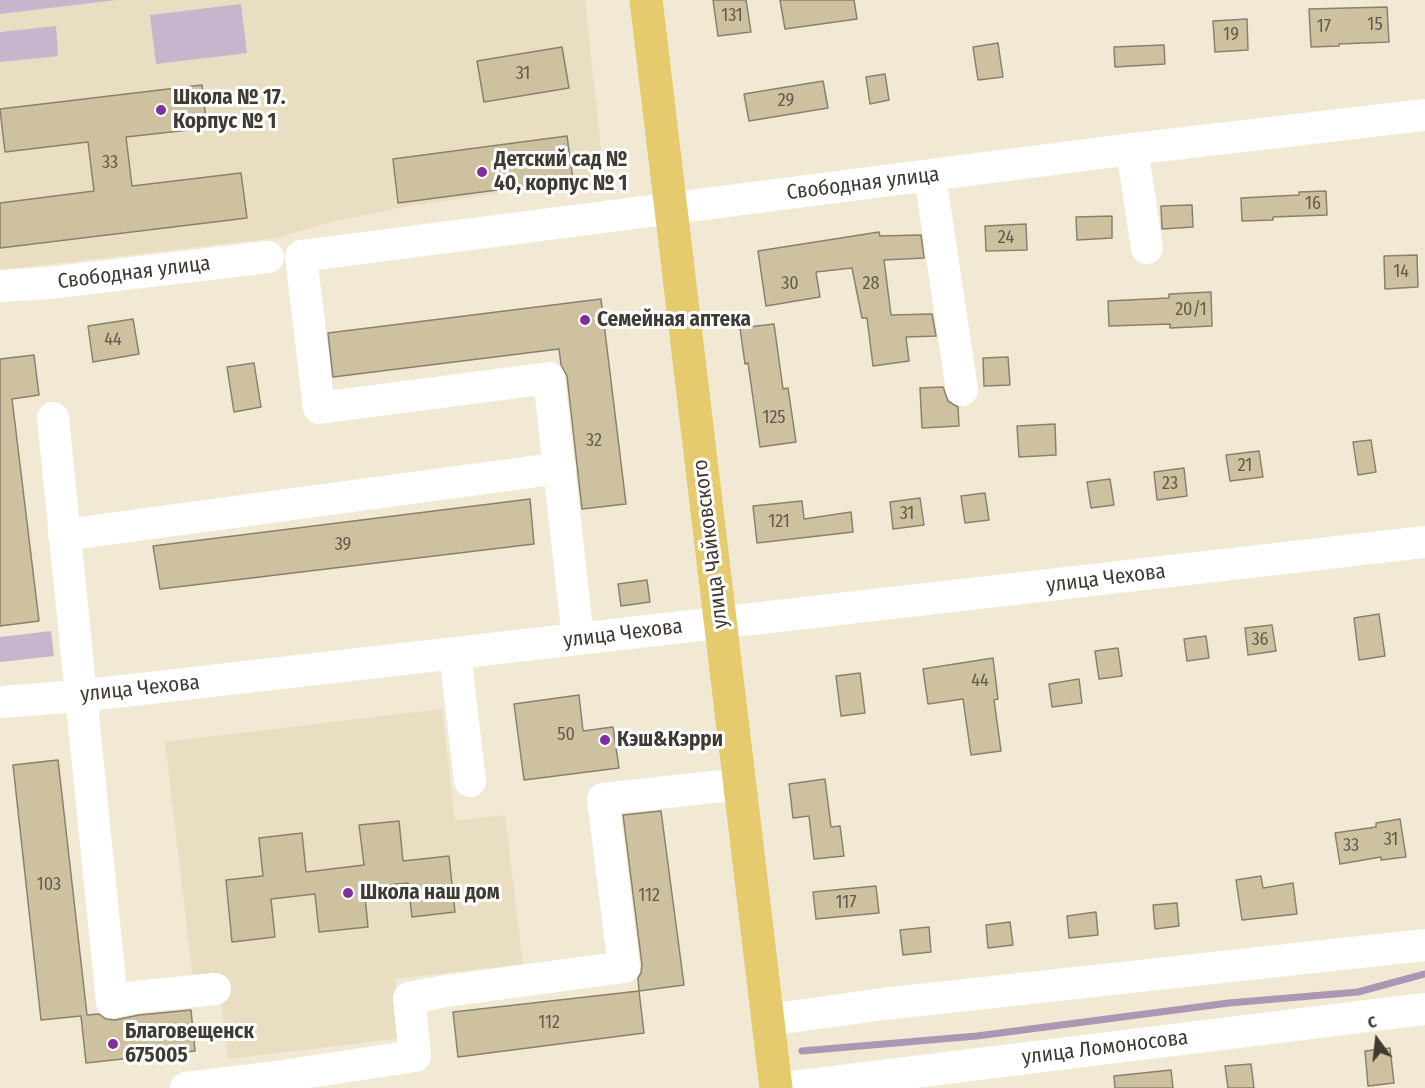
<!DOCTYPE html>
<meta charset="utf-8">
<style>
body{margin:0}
#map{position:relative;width:1425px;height:1088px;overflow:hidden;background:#f1e9d4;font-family:"Fira Sans Condensed",sans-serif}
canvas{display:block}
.north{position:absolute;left:1347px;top:1010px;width:60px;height:60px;-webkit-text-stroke:4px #fff;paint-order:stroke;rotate:345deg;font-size:16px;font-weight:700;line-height:24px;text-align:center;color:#3f3b33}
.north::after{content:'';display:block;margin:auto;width:21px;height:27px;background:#3f3b33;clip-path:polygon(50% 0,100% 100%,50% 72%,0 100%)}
</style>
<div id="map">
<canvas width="1425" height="1088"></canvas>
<div class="north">С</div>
</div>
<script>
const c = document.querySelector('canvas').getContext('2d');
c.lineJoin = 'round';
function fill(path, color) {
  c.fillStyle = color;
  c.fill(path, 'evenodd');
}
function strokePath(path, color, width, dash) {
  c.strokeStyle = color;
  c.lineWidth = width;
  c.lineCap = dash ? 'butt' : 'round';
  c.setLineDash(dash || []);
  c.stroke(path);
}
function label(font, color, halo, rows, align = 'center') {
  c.font = font + ' "Fira Sans Condensed",sans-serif';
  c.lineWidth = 6;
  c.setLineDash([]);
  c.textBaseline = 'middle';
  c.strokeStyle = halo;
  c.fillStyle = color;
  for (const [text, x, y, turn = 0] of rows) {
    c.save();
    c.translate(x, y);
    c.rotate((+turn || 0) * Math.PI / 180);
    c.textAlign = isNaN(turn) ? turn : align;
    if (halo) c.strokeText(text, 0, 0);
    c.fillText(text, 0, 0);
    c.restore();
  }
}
fill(new Path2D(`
 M0,0H585L604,178L403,207L335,221L275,238L0,270Z
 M442,709L455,821L505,815L523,964L395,979L402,1038L228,1059L219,986L194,988L165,742Z`), '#e9dec2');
fill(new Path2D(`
 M0,0H117L0,14Z
 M241,4L247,53L156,64L150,15Z
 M56,26L58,56L0,62V32Z
 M51,631L54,656L0,662V637Z`), '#c7b5ce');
strokePath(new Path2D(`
 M802,1051L977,1036L1229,1003L1358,992L1425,974`), '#ab97b4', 7);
const building = new Path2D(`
 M713,0H746L751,32L718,36Z
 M780,0H854L857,19L785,29Z
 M1387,7L1389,42L1339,44V46L1311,47L1309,9Z
 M1247,19L1248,50L1215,52L1213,21Z
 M998,43L1003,77L978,80L973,47Z
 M1164,45L1165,64L1115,67L1114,47Z
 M562,47L569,88L484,102L477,61Z
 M885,74L889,100L870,104L866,77Z
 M823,81L828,108L749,121L744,94Z
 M202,85L207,128L126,137L132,186L241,173L247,218L0,248V203L94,191L88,142L5,152L0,109Z
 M567,136L573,180L398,203L393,159Z
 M1326,191L1327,215L1273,217V220L1242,221L1241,198L1299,195V192Z
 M1192,205L1193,227L1162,229L1161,206Z
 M1112,216V238L1077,240L1076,217Z
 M1026,224L1027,250L986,251L985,226Z
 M879,232L880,236L921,235L924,258L884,260L891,315L932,314L936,336L906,337L909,361L873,366L867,318H862L852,268L816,272L820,297L766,306L758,251Z
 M1417,255L1418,287L1385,289L1384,256Z
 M1211,292L1212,326L1170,328V324L1109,326L1108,301L1169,298V294Z
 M601,299L626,504L582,509L567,376L561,365L559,349L333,377L328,333Z
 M133,319L139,354L93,362L88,326Z
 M774,324L783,389L788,388L796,442L760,447L748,363L745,364L740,328Z
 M34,355L39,395L12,399L39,621L0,626V359Z
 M1008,357L1010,385L984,386L983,358Z
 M254,363L261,407L234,412L227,367Z
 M943,387L948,401L958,407L959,426L922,428L920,388Z
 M1055,424L1056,455L1019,457L1017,426Z
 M1371,440L1376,472L1358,475L1353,442Z
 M1259,451L1263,477L1230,481L1226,455Z
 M1184,468L1187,496L1157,500L1154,472Z
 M1110,479L1114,505L1091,508L1087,482Z
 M985,493L989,520L965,523L961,496Z
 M920,498L924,525L893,529L890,502Z
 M530,499L534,544L160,589L153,546Z
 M802,501L804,519L851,512L853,532L757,543L753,506Z
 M647,580L650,602L621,606L618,584Z
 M1379,614L1385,656L1359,660L1354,618Z
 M1272,625L1276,651L1248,655L1245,628Z
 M1206,636L1209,658L1187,661L1184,639Z
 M1118,648L1122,676L1099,679L1095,651Z
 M993,658L998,699L994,700L1001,751L971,755L963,699L928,704L923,669Z
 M860,673L865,713L841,716L836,676Z
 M1079,679L1082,703L1052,707L1049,684Z
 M579,695L583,731L613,727L619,768L524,780L514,704Z
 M58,760L87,1015L99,1014L106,1019L115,1020L139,1015L191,1010L195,1051L86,1063L81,1016L41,1020L13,765Z
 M825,779L831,827L840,826L844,856L814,859L809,816L793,818L789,784Z
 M661,811L684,985L639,991L638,978L641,973L642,965L623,815Z
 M1400,819L1406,857L1381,860V857L1340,864L1335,833L1376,827V823Z
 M399,821L403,861L449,856L455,912L412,917L408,883L364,887L368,927L319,932L315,894L271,899L275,937L232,942L226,880L263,876L259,838L302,833L306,872L364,865L359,825Z
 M1261,876L1263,888L1293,883L1297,914L1242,920L1236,880Z
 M876,886L879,913L816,919L813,892Z
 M1177,903L1179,926L1155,929L1153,905Z
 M1096,912L1098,935L1069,938L1067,916Z
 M1010,922L1013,945L988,948L986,925Z
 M929,927L931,952L903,955L900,930Z
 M639,991L644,1033L458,1057L453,1012Z
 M1390,1048L1394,1083L1368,1086L1365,1051Z
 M1251,1064L1254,1088H1228L1225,1066Z
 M1171,1070L1173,1088H1115L1114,1076Z`);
fill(building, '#cec19f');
strokePath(building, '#89816f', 1.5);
strokePath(new Path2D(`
 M1132,149L1147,248
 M930,176L962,390
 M0,286L49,283L268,257
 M53,418L112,1002L136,997L215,989
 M64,535L560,468
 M578,639L549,378L319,408L301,256L1132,149L1425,115
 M455,653L470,781
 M0,702L80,696L1425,542
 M769,1020L883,1004L1425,945
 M186,1088L269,1078L415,1056L409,998L446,991L624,967L603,799L740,784
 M785,1088L1425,1009`), '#fff', 32);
strokePath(new Path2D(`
 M646,0L776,1088`), '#e6cb6e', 33);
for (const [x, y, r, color] of [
 [161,110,6,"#802d9d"],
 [482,172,6,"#802d9d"],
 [585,320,6,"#802d9d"],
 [605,740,6,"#802d9d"],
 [348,893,6,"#802d9d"],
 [113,1044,6,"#802d9d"]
]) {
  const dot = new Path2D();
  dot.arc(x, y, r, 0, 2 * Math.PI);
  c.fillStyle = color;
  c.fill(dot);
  strokePath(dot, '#fff', 2);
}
label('18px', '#635c4e', null, [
 ["131",732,16],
 ["15",1375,25],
 ["17",1324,27],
 ["19",1231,35],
 ["31",523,74],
 ["29",786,101],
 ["33",110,163],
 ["16",1313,204],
 ["24",1006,238],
 ["14",1401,272],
 ["30",790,284],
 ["28",871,284],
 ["20/1",1191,310],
 ["44",113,340],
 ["125",774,418],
 ["32",594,441],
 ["21",1245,466],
 ["23",1170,484],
 ["31",907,514],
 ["121",779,522],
 ["39",343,545],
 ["36",1260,640],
 ["44",980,681],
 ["50",566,735],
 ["31",1391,840],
 ["33",1351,846],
 ["103",49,885],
 ["112",649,896],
 ["117",846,903],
 ["112",549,1023]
]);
label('bold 21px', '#3f3b33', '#fff', [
 ["Школа № 17.",173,98],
 ["Корпус № 1",173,122],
 ["Детский сад №",494,160],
 ["40, корпус № 1",494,184],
 ["Семейная аптека",597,320],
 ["Кэш&Кэрри",617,740],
 ["Школа наш дом",360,893],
 ["Благовещенск",125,1032],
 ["675005",125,1056]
], 'left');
label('21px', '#3f3b33', '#fff', [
 ["Свободная улица",863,184,-7],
 ["Свободная улица",134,273,-7],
 ["улица Чайковского",711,544,-97],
 ["улица Чехова",1106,579,-7],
 ["улица Чехова",623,634,-7],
 ["улица Чехова",140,689,-6],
 ["улица Ломоносова",1105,1048,-7]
]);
</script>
